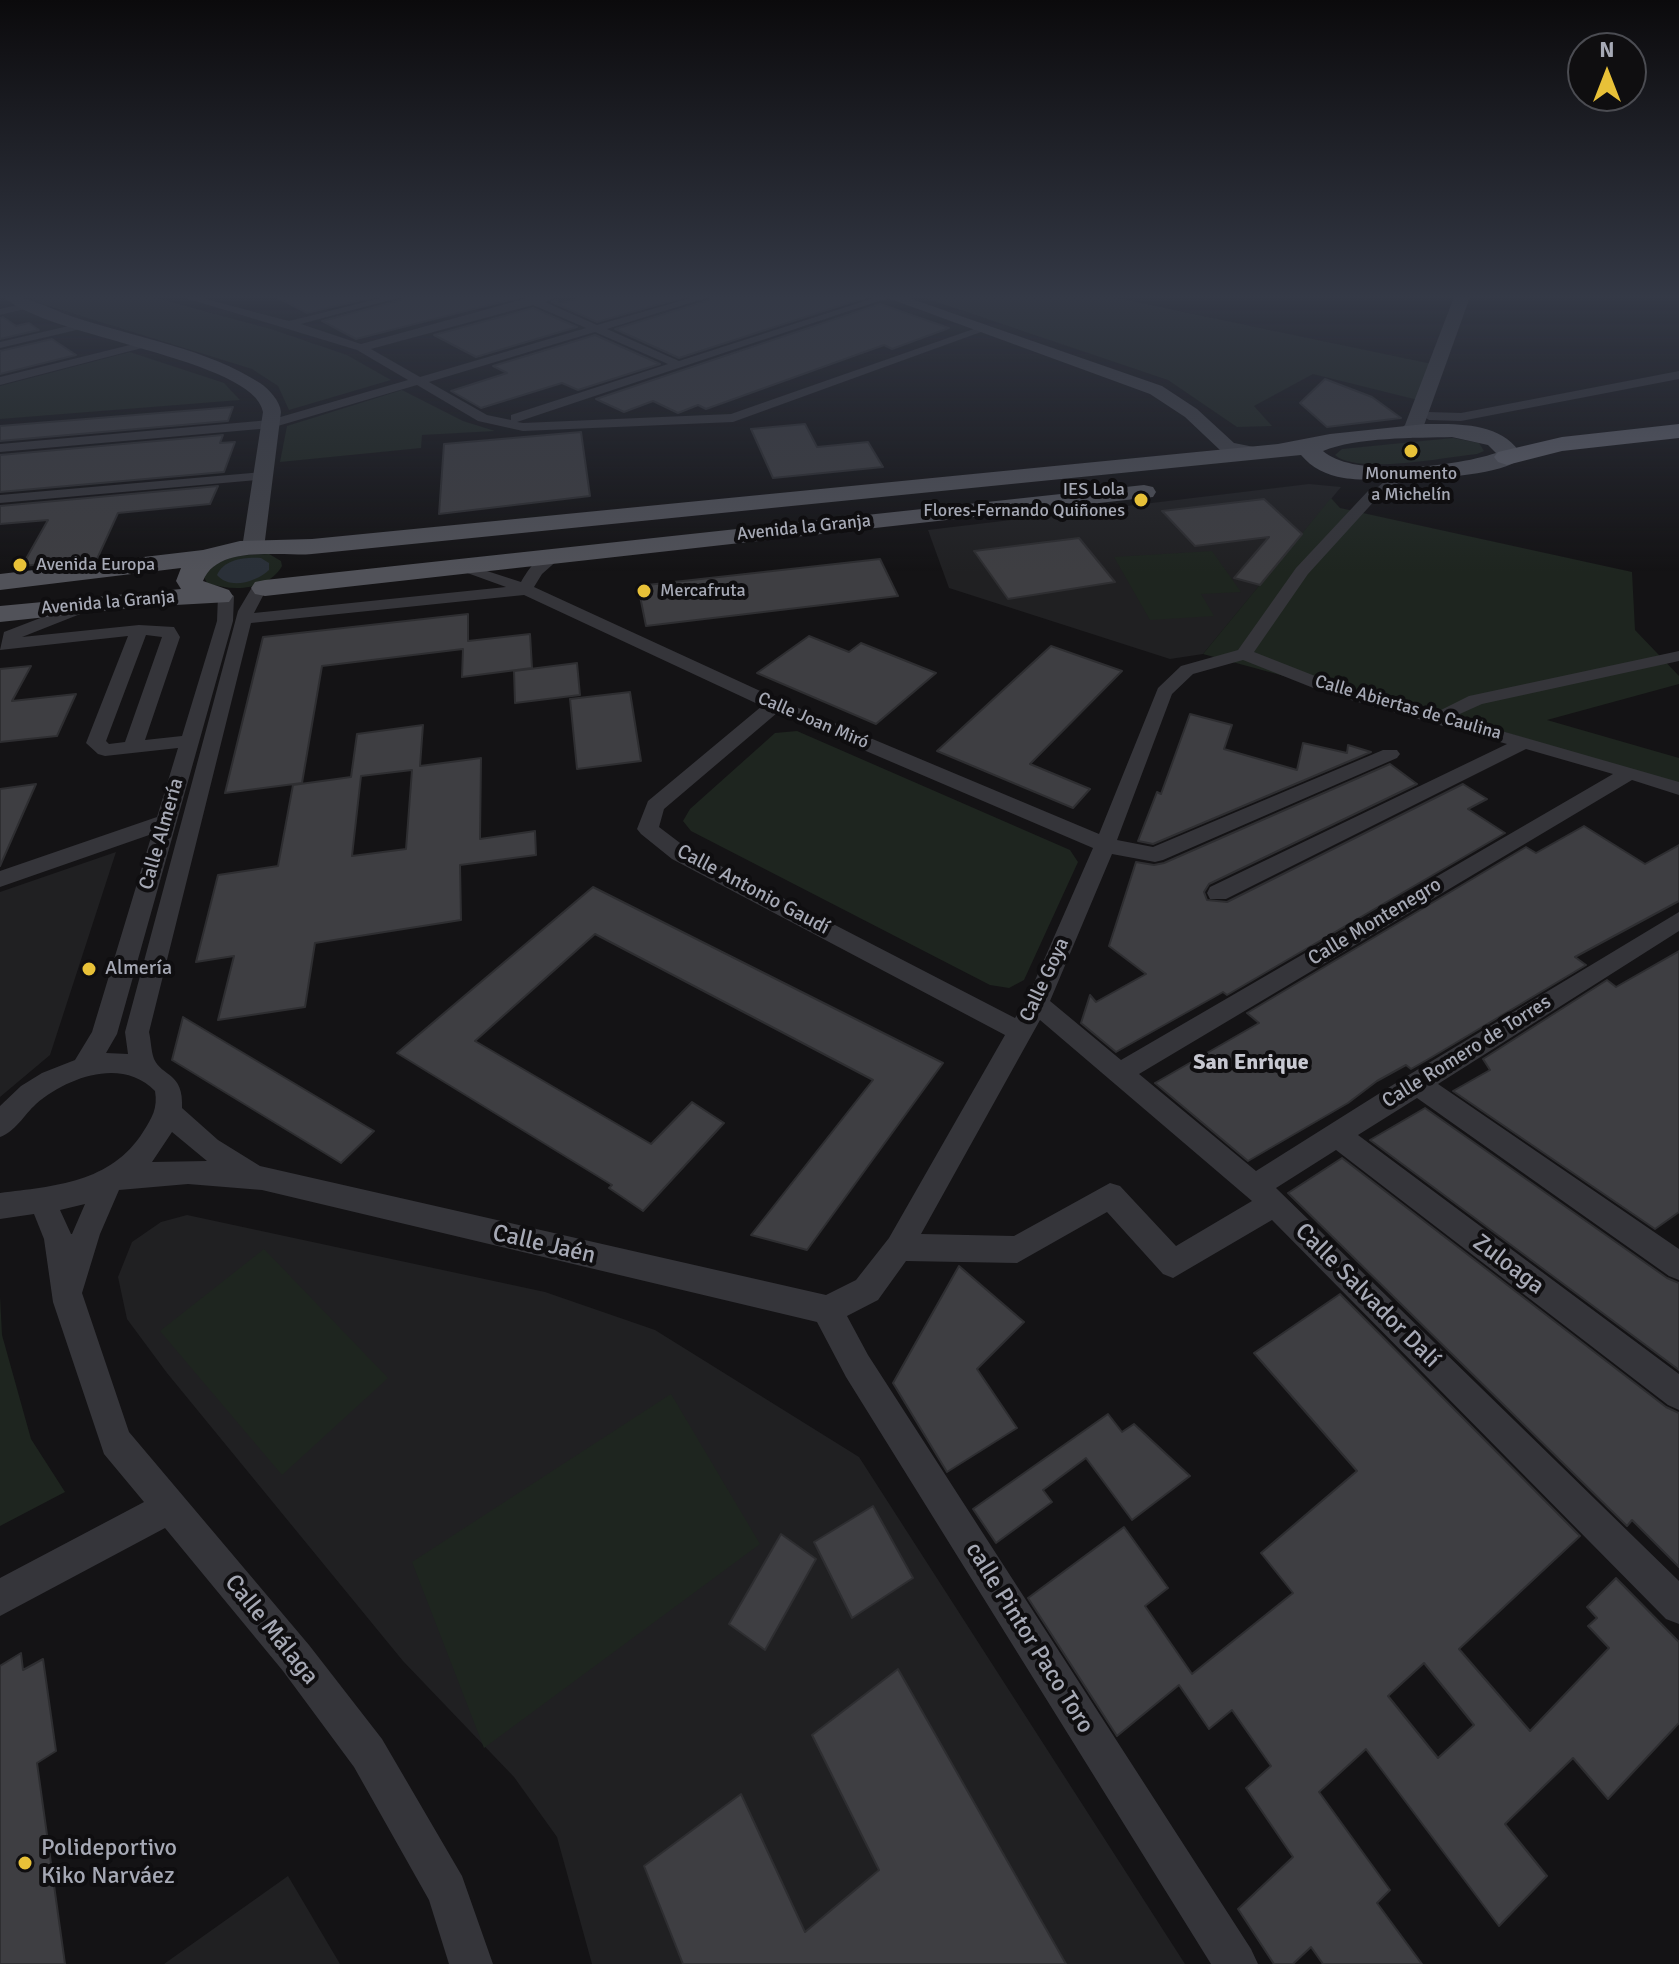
<!DOCTYPE html>
<meta charset="utf-8">
<style>
body{margin:0}
#map{position:relative;width:1679px;height:1964px;overflow:hidden;background:#141315;font-family:Signika,sans-serif}
canvas{display:block}
.north{position:absolute;left:1567px;top:32px;width:80px;height:80px;box-sizing:border-box;background:#0f0e10;border:2px solid #4b4c52;border-radius:50%;rotate:0deg;font-size:22px;font-weight:700;line-height:32px;text-align:center;color:#a6a9b5}
.north::after{content:'';display:block;margin:auto;width:28px;height:36px;background:#e8c138;clip-path:polygon(50% 0,100% 100%,50% 72%,0 100%)}
</style>
<div id="map">
<canvas width="1679" height="1964"></canvas>
<div class="north">N</div>
</div>
<script>
const c = document.querySelector('canvas').getContext('2d');
c.lineJoin = 'round';
function fill(path, color) {
  c.fillStyle = color;
  c.fill(path, 'evenodd');
}
function strokePath(path, color, width, dash) {
  c.strokeStyle = color;
  c.lineWidth = width;
  c.lineCap = dash ? 'butt' : 'round';
  c.setLineDash(dash || []);
  c.stroke(path);
}
function label(font, color, halo, rows, align = 'center') {
  c.font = font + ' Signika,sans-serif';
  c.lineWidth = 8;
  c.setLineDash([]);
  c.textBaseline = 'middle';
  c.strokeStyle = halo;
  c.fillStyle = color;
  for (const [text, x, y, turn = 0] of rows) {
    c.save();
    c.translate(x, y);
    c.rotate((+turn || 0) * Math.PI / 180);
    c.textAlign = isNaN(turn) ? turn : align;
    if (halo) c.strokeText(text, 0, 0);
    c.fillText(text, 0, 0);
    c.restore();
  }
}
fill(new Path2D(`
 M1309,484L1341,487L1203,654L1170,659L949,588L928,530Z
 M116,852L50,1055L0,1097V892Z
 M187,1215L545,1292L655,1330L859,1457L1185,1964H592L557,1837L514,1777L403,1661L167,1373L127,1319L118,1277L132,1242L161,1222Z
 M288,1876L340,1964H164Z`), '#202022');
fill(new Path2D(`
 M28,297H152L271,329L347,355L391,380L289,410L278,386L252,369L39,303Z
 M922,297H1112L1437,365L1422,401L1313,374L1254,406L1272,426L1237,427L1168,380Z
 M130,352L224,383L240,400L0,419V386Z
 M402,390L463,421L495,431L422,435L421,448L280,462L287,426Z
 M1453,438L1479,443L1484,451L1477,454C1446,457 1358,475 1335,455L1342,449Z
 M1331,498L1340,508L1632,572L1635,630L1679,676V684L1547,720L1679,758V786L1443,713L1376,701L1203,654Z
 M1212,551L1241,592L1201,594L1214,616L1150,620L1114,557Z
 M269,554L281,561L282,566C267,592 231,591 207,583L204,577C220,554 243,555 269,554Z
 M797,731L1070,850L1078,862L1024,980L1009,988L990,985L691,831L683,821L690,809L775,733Z
 M264,1249L388,1378L282,1475L160,1331Z
 M0,1296L2,1335L31,1439L65,1492L0,1526Z
 M671,1394L760,1544L484,1748L412,1562Z`), '#1e251f');
fill(new Path2D(`
 M261,558L269,563V570C256,582 230,590 217,575C224,559 245,557 261,558Z`), '#2a3038');
const building = new Path2D(`
 M277,297H374L307,313Z
 M404,297H521L356,339L322,321L402,300Z
 M586,297H685L597,322L552,302L557,300L558,304Z
 M712,297H859L864,298L679,358L615,329L710,300Z
 M880,304L949,328L892,349L884,345L706,409L698,405L678,413L653,401L624,412L596,399Z
 M533,308L577,327L476,357L434,335Z
 M3,317L16,326L29,323L39,330L0,339V318Z
 M595,335L660,364L578,390L562,383L481,408L451,391L507,373L493,366Z
 M52,339L76,355L0,374V351Z
 M1325,379L1372,397L1401,418L1327,427L1300,403Z
 M233,407L228,421L0,441V426Z
 M805,424L817,447L868,442L883,467L773,478L751,429Z
 M581,432L590,496L439,514L444,444Z
 M223,435L220,443L235,442L224,472L0,492V455Z
 M218,486L210,504L118,513L97,559L22,566L48,520L0,524V506Z
 M1264,499L1302,534L1260,585L1234,578L1269,537L1195,546L1162,511Z
 M1079,538L1115,582L1008,599L974,551Z
 M880,559L898,596L646,626L638,586Z
 M468,614V641L530,634L532,668L462,677L463,649L322,666L302,783L225,793L263,637Z
 M809,636L849,652L861,643L936,673L876,724L757,673Z
 M1051,646L1122,671L1030,764L1090,789L1073,808L937,751Z
 M577,663L580,695L515,703L514,671Z
 M31,666L12,701L76,694L57,736L0,742V669Z
 M630,692L641,761L577,769L570,699Z
 M1190,714L1232,725L1224,749L1297,770L1303,743L1347,753L1348,745L1371,752L1153,844L1138,841L1157,792L1161,794Z
 M423,725L420,766L481,758L480,839L535,831L536,855L460,865L461,920L315,943L305,1007L218,1020L234,956L196,962L218,875L278,866L293,785L351,777L357,734ZM412,770L406,849L352,856L361,776Z
 M1390,764L1417,784L1209,884L1204,892L1207,900L1227,902L1463,784L1487,799L1468,809L1505,833L1227,995L1223,992L1116,1052L1081,1023L1090,995L1096,1002L1146,974L1109,946L1136,862L1154,865L1164,863Z
 M36,784L21,818L0,866V789Z
 M1584,826L1645,864L1679,845V901L1575,957L1586,965L1432,1057L1411,1069L1406,1065L1377,1081L1348,1103L1248,1161L1155,1083L1259,1023L1247,1013L1526,847L1536,853Z
 M593,887L943,1063L807,1250L751,1235L873,1080L595,934L475,1041L651,1144L692,1102L724,1123L643,1211L609,1188L612,1185L397,1053Z
 M1679,951V1212L1655,1229L1453,1091L1490,1070L1483,1059L1607,980L1616,987Z
 M183,1017L374,1131L341,1163L172,1060Z
 M1425,1108L1667,1278L1679,1283V1370L1370,1140Z
 M1342,1158L1666,1407L1679,1413V1567L1632,1520L1627,1526L1288,1193Z
 M959,1266L1024,1322L977,1369L1017,1428L947,1472L893,1383Z
 M1340,1294L1580,1536L1459,1649L1530,1731L1609,1648L1588,1626L1597,1618L1587,1607L1616,1578L1679,1642V1723L1608,1799L1573,1758L1505,1824L1547,1876L1499,1926L1366,1749L1319,1792L1390,1890L1377,1903L1422,1964H1323L1311,1947L1293,1964H1274L1238,1909L1293,1857L1246,1788L1271,1766L1232,1710L1209,1729L1179,1685L1117,1736L1028,1598L1124,1527L1168,1588L1145,1606L1192,1674L1293,1593L1261,1553L1357,1471L1254,1353ZM1424,1663L1474,1725L1438,1758L1388,1696Z
 M1108,1414L1122,1432L1134,1424L1190,1476L1132,1520L1086,1458L1043,1490L1052,1502L996,1543L973,1509Z
 M873,1506L913,1578L852,1618L814,1542Z
 M781,1534L816,1559L765,1650L729,1624Z
 M21,1653L23,1670L43,1659L56,1751L37,1763L65,1964H0V1666Z
 M898,1669L1066,1964H683L644,1866L741,1794L805,1932L879,1870L812,1735Z`);
fill(building, '#3e3e42');
strokePath(building, '#2e2e31', 2);
fill(new Path2D(`
 M182,297H198L289,321L385,297H401L301,324L361,344L531,297H556L545,302L597,325L694,297H709L607,329L679,361L877,297H891L517,422L523,423L731,414L982,326L992,328L733,422L523,431L478,421L417,385L271,428L0,452V444L270,420L408,380L357,350ZM533,305L586,328L420,377L371,349ZM595,332L668,364L511,415V420L487,415L429,382Z
 M26,303L30,304V308L0,315V309Z
 M81,323L85,324V328L0,348V342Z
 M142,342L146,343V347L0,385V377Z
 M1679,371V379L1461,421L1429,420L1423,416L1429,412L1461,413Z
 M1401,468L1406,469V475L1388,493L1378,497L1308,574L1254,652L1338,685L1437,712L1469,696L1679,651V661L1482,704L1453,717L1679,782V795L1632,780L1139,1074L1256,1171L1407,1076L1679,912V931L1438,1084L1679,1249V1280L1669,1276L1417,1098L1358,1135L1679,1374V1410L1668,1405L1336,1150L1276,1188L1679,1581V1624L1666,1619L1272,1220L1173,1278L1163,1274L1107,1212L1017,1263L906,1261L878,1300L847,1316L868,1355L1251,1949L1258,1964H1211L846,1377L817,1322L262,1190L188,1184L119,1190L100,1234L82,1293L129,1432L309,1645L382,1739L462,1876L493,1964H449L429,1900L354,1767L283,1671L165,1528L0,1616V1578L144,1502L104,1454L100,1442L53,1302L44,1239L34,1214L0,1219V1193C54,1186 111,1183 143,1132C152,1118 158,1108 155,1091C122,1057 68,1077 36,1104C24,1115 15,1132 0,1137V1106L21,1086L42,1073L75,1060L92,1032L152,834L0,887V871L157,817L178,748L105,756L98,754L86,743L128,636L0,650L4,632L87,600L95,605L93,609L22,637L139,625L174,627L180,637L145,740L182,736L217,621L218,596L226,591L234,596L233,621L117,1034L106,1053L128,1054L125,1032L238,611L251,589L257,587L265,592L254,613L506,587L448,566L456,561L521,582C529,568 542,549 560,552V558L542,574L534,587L782,701L1099,834L1158,688L1181,666L1238,650L1296,568L1368,491L1378,487ZM524,595L762,706L648,801L637,829L641,834L672,859L1005,1035L889,1238L856,1280L826,1295L260,1166L218,1140L182,1108C184,1072 162,1077 154,1059C151,1051 151,1040 149,1032L251,623ZM146,635L162,637L125,742L109,744L106,741ZM1243,660L1326,693L1507,744L1210,887L1207,893L1210,899H1226L1526,749L1613,774L1121,1060L1050,1001L1112,854L1155,862L1163,860L1397,758L1400,754L1397,750H1383L1153,847L1117,840L1172,694L1193,674ZM777,713L1093,848L1026,1001L1015,1018L688,849L659,827L664,809ZM1040,1020L1252,1201L1176,1246L1120,1186L1110,1183L1014,1236L921,1234ZM172,1132L207,1161L152,1162ZM85,1204L72,1234H71L60,1210Z
 M263,472L268,473V479L0,503V495Z`), '#35353a');
fill(new Path2D(`
 M4,297C30,295 55,312 80,319C139,338 207,349 260,383C269,389 280,401 281,412L264,548L261,553H245L242,548L263,412C255,359 45,337 4,297Z
 M885,297H906L1162,386L1197,409L1234,443L1264,449L1267,453L1257,459L1221,451L1185,417L1150,394Z
 M1454,297H1470L1423,428L1411,438H1397L1395,434L1405,425Z`), '#43444a');
fill(new Path2D(`
 M1425,424C1457,424 1498,422 1519,451C1519,456 1519,459 1515,462C1491,479 1373,483 1344,478C1326,475 1312,468 1301,455L312,554C280,557 218,544 203,581L229,590L233,596L229,602L140,607L0,622V606L181,589L176,581L181,568L0,590V574L203,550L240,541L312,539L1278,444L1330,434ZM1452,437L1488,445L1496,453C1458,466 1355,479 1323,451C1357,437 1415,438 1452,437Z
 M1144,485L1153,487L1156,492L1153,497L265,596L255,594L251,588L255,582L265,580Z`), '#515259');
fill(new Path2D(`
 M1679,424V438L1562,451L1507,465L1498,462L1494,457L1498,452L1562,437Z`), '#61626b');
const sky = c.createLinearGradient(0, 0, 0, 572);
sky.addColorStop(0, '#0b0a0c');
sky.addColorStop(0.52, '#343946');
sky.addColorStop(1, '#34394600');
c.fillStyle = sky;
c.fillRect(0, 0, 1679, 572);
for (const [x, y, r, color] of [
 [1411,451,8,"#e8c138"],
 [1141,500,8,"#e8c138"],
 [20,565,8,"#e8c138"],
 [644,591,8,"#e8c138"],
 [89,969,8,"#e8c138"],
 [25,1863,8,"#e8c138"]
]) {
  const dot = new Path2D();
  dot.arc(x, y, r, 0, 2 * Math.PI);
  c.fillStyle = color;
  c.fill(dot);
  strokePath(dot, '#0f0e10', 3);
}
label('18px', '#a6a9b5', '#0f0e10', [
 ["Monumento",1411,474,"center"],
 ["a Michelín",1411,495,"center"],
 ["IES Lola",1125,490,"right"],
 ["Flores-Fernando Quiñones",1125,511,"right"],
 ["Avenida Europa",36,565],
 ["Mercafruta",660,591]
], 'left');
label('18px', '#a6a9b5', '#0f0e10', [
 ["Avenida la Granja",804,528,-6],
 ["Avenida la Granja",108,603,-5],
 ["Calle Abiertas de Caulina",1408,708,16],
 ["Calle Joan Miró",813,721,23]
]);
label('20px', '#a6a9b5', '#0f0e10', [
 ["Calle Almería",162,834,-74],
 ["Calle Antonio Gaudí",753,890,28],
 ["Calle Montenegro",1375,922,-31],
 ["Calle Goya",1045,980,-65],
 ["Calle Romero de Torres",1467,1052,-32]
]);
label('20px', '#a6a9b5', '#0f0e10', [
 ["Almería",105,969]
], 'left');
label('bold 22px', '#c7c8d1', '#0f0e10', [
 ["San Enrique",1251,1063]
]);
label('24px', '#a6a9b5', '#0f0e10', [
 ["Calle Jaén",544,1245,13],
 ["Zuloaga",1508,1265,37],
 ["Calle Salvador Dalí",1367,1296,45],
 ["Calle Málaga",271,1630,51],
 ["calle Pintor Paco Toro",1029,1638,58]
]);
label('24px', '#a6a9b5', '#0f0e10', [
 ["Polideportivo",41,1849],
 ["Kiko Narváez",41,1877]
], 'left');
</script>
